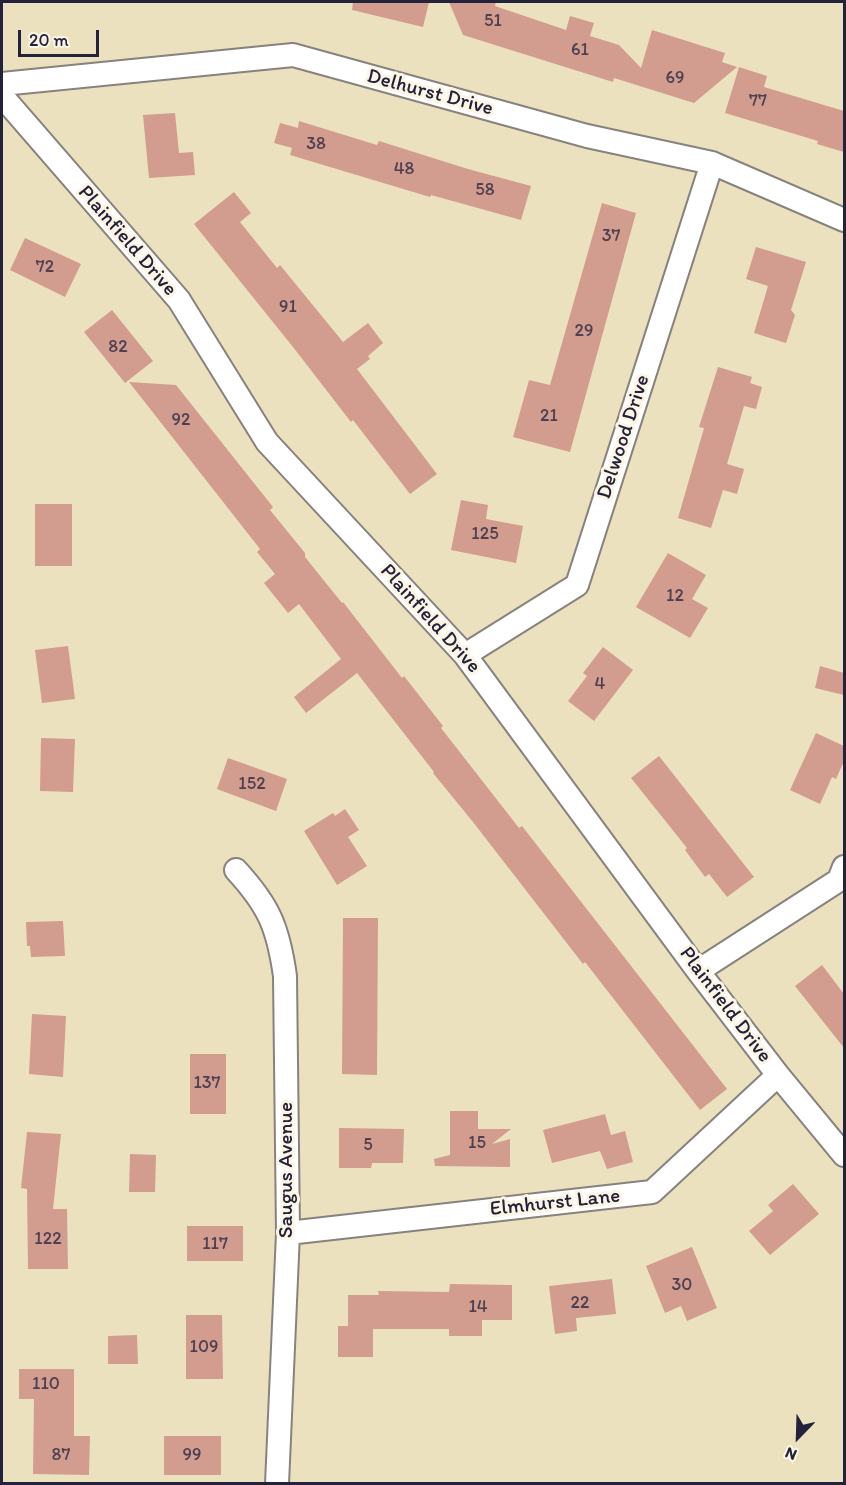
<!DOCTYPE html>
<style>
body{margin:0}
#map{position:relative;width:846px;height:1485px;overflow:hidden;background:#ece1bf;font-family:Itim,sans-serif}
canvas{display:block}
.frame{position:absolute;inset:0;border:3px solid #22223b;pointer-events:none}
.north{position:absolute;left:768px;top:1407px;width:60px;height:60px;-webkit-text-stroke:4px #fcf5e5;paint-order:stroke;rotate:203deg;font-size:16px;font-weight:700;line-height:24px;text-align:center;color:#22223b}
.north::after{content:'';display:block;margin:auto;width:21px;height:27px;background:#22223b;clip-path:polygon(50% 0,100% 100%,50% 72%,0 100%)}
.scale{position:absolute;left:18px;top:30px;width:81px;height:27px;box-sizing:border-box;border:3px solid #22223b;border-top:0;padding-left:8px;font-size:18px;line-height:21px;white-space:nowrap;color:#22223b;-webkit-text-stroke:4px #fcf5e5;paint-order:stroke}
</style>
<div id="map">
<canvas width="846" height="1485"></canvas>
<div class="frame"></div>
<div class="north">N</div>
<div class="scale">20 m</div>
</div>
<script>
const c = document.querySelector('canvas').getContext('2d');
c.lineJoin = 'round';
function fill(path, color) {
  c.fillStyle = color;
  c.fill(path, 'evenodd');
}
function strokePath(path, color, width, dash) {
  c.strokeStyle = color;
  c.lineWidth = width;
  c.lineCap = dash ? 'butt' : 'round';
  c.setLineDash(dash || []);
  c.stroke(path);
}
function label(font, color, halo, rows, align = 'center') {
  c.font = font + ' Itim,sans-serif';
  c.lineWidth = 6;
  c.setLineDash([]);
  c.textBaseline = 'middle';
  c.strokeStyle = halo;
  c.fillStyle = color;
  for (const [text, x, y, turn = 0] of rows) {
    c.save();
    c.translate(x, y);
    c.rotate((+turn || 0) * Math.PI / 180);
    c.textAlign = isNaN(turn) ? turn : align;
    if (halo) c.strokeText(text, 0, 0);
    c.fillText(text, 0, 0);
    c.restore();
  }
}
fill(new Path2D(`
 M353,2H429L423,27L352,10Z
 M449,2H496L495,6L566,30L570,16L594,23L590,36L619,45L641,68L652,30L725,53L722,62L737,67L694,103L614,78L613,82L463,35Z
 M739,67L767,76L764,87L844,111V152L817,144L818,141L725,113Z
 M175,113L179,153L193,152L195,175L149,178L143,115Z
 M299,121L377,145L379,141L468,169L531,186L521,220L431,195L430,197L290,155L292,148L274,143L280,123L298,128Z
 M234,192L251,213L240,222L277,268L280,265L343,342L368,323L383,343L368,356L370,359L357,369L437,474L410,494L353,420L351,422L293,347L194,224Z
 M602,203L636,213L570,452L513,437L529,380L550,385Z
 M25,238L81,264L65,297L10,270Z
 M756,247L806,262L791,310L795,315L786,343L754,333L768,286L746,279Z
 M112,310L153,361L125,383L84,332Z
 M718,367L752,377L750,383L762,387L756,409L744,406L727,464L744,469L737,494L723,490L711,528L678,518L704,428L699,427Z
 M129,382L176,385L273,507L270,510L305,553V557L342,603L343,602L402,678L404,676L443,726L441,728L519,828L522,826L727,1089L700,1110L585,962L583,964L473,822L433,773L434,772L357,673L306,713L294,697L341,659L299,604L288,613L264,583L275,574L257,552L260,549Z
 M461,500L488,505L486,519L523,526L516,563L451,550Z
 M35,504H72V566H35Z
 M668,553L706,575L692,599L708,608L690,638L636,607Z
 M68,646L75,699L42,703L35,650Z
 M603,647L633,670L594,721L568,701L587,676L583,673Z
 M820,666L844,673V695L815,688Z
 M816,733L844,746V761L836,779L832,777L820,804L790,790Z
 M41,738L75,739L73,792L40,791Z
 M659,756L754,877L727,897L709,874L705,877L685,850L687,848L631,778Z
 M228,758L287,779L276,811L217,789Z
 M345,809L359,830L348,837L367,866L337,885L304,831L333,813L335,816Z
 M343,918H378L377,1075L342,1074Z
 M63,921L65,956L31,957L30,946H27L26,922Z
 M822,965L844,994V1048L795,986Z
 M32,1014L66,1016L63,1077L29,1074Z
 M190,1054H226V1114H190Z
 M450,1111H478V1129H511L492,1144L510,1139V1167L435,1166L434,1159L450,1155Z
 M605,1114L611,1135L625,1131L633,1162L607,1169L600,1151L552,1163L543,1130Z
 M339,1128L404,1129L403,1163H372L371,1168H339Z
 M27,1132L61,1134L53,1209H67L68,1269H28L27,1189L21,1188Z
 M130,1154L156,1155L155,1192H129Z
 M793,1184L819,1214L770,1255L749,1231L773,1211L768,1205Z
 M187,1226H243V1261H187Z
 M692,1247L717,1308L687,1321L681,1306L665,1313L646,1266Z
 M612,1279L616,1314L576,1318L577,1331L555,1334L549,1286Z
 M450,1284L512,1285V1320H482V1336H449V1329H373V1357H338V1326H348V1295H379L378,1291L449,1292Z
 M186,1315H222L223,1379H186Z
 M137,1335L138,1364H108V1336Z
 M19,1369H74V1436H90L89,1475L33,1474L34,1399H19Z
 M164,1436H221V1475H164Z`), '#d29c8f');
const minor = new Path2D(`
 M2,84L293,55L587,136L712,163L844,220
 M2,96L179,300L267,442L465,655L698,971L778,1075L844,1155
 M465,655L577,585L712,163
 M236,870C269,906 278,927 285,976L288,1233L277,1484
 M698,971L839,880L844,867
 M288,1233L652,1192L778,1075`);
strokePath(minor, '#87827d', 26);
strokePath(minor, '#fff', 22);
label('18px', '#4e4050', null, [
 ["51",493,21],
 ["61",580,50],
 ["69",675,78],
 ["77",758,101],
 ["38",316,144],
 ["48",404,169],
 ["58",485,190],
 ["37",611,236],
 ["72",45,267],
 ["91",288,307],
 ["29",584,331],
 ["82",118,347],
 ["21",549,416],
 ["92",181,420],
 ["125",485,534],
 ["12",675,596],
 ["4",600,684],
 ["152",252,784],
 ["137",207,1083],
 ["15",477,1143],
 ["5",368,1145],
 ["122",48,1239],
 ["117",215,1244],
 ["30",682,1285],
 ["22",580,1303],
 ["14",478,1307],
 ["109",204,1347],
 ["110",46,1384],
 ["87",61,1455],
 ["99",192,1455]
]);
label('21px', '#22223b', '#fcf5e5', [
 ["Delhurst Drive",430,93,15],
 ["Plainfield Drive",127,241,49],
 ["Delwood Drive",624,437,-72],
 ["Plainfield Drive",430,619,48],
 ["Plainfield Drive",725,1005,53],
 ["Saugus Avenue",287,1170,-90],
 ["Elmhurst Lane",555,1203,-6]
]);
</script>
